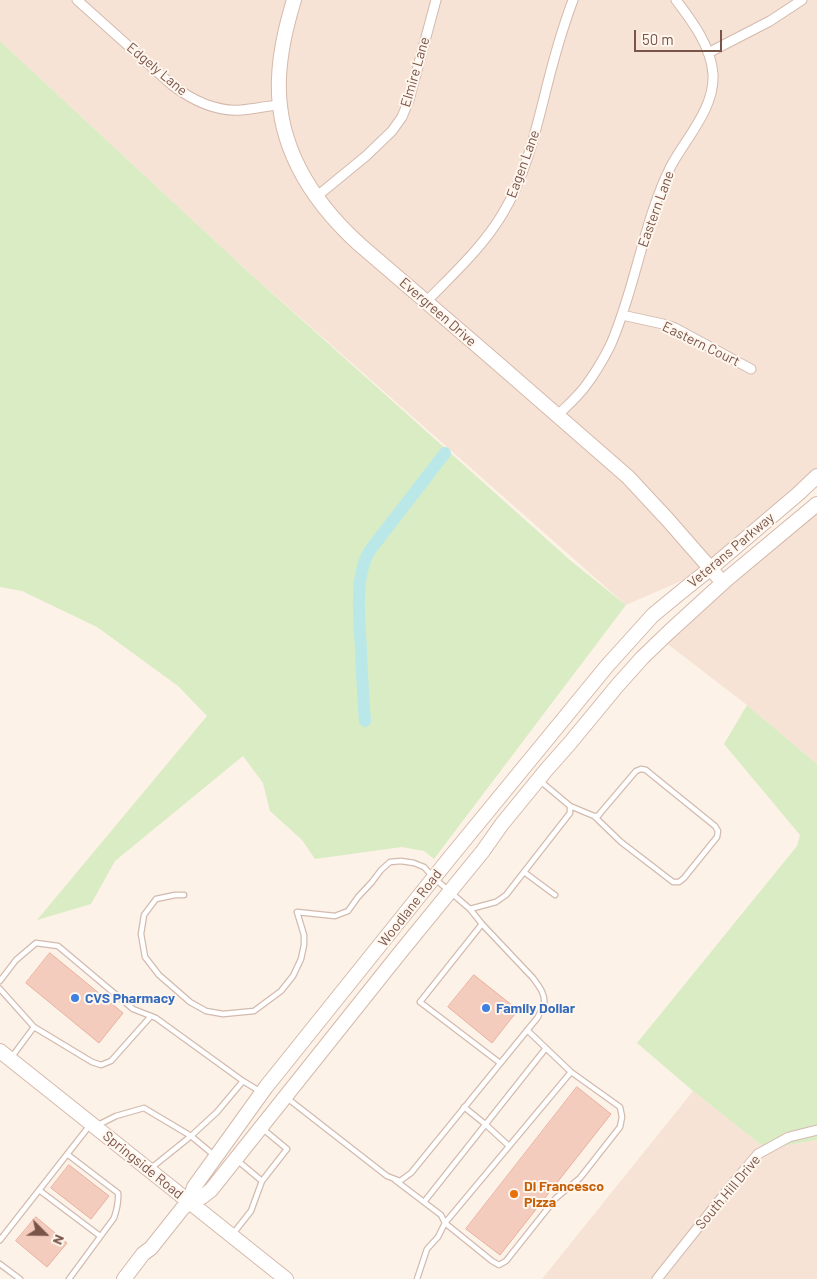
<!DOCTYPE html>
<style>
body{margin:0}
#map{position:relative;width:817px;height:1279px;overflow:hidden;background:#fdf2e7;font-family:Barlow,sans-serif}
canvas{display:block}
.north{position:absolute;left:20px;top:1209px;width:50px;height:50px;-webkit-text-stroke:4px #fff6ee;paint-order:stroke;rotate:113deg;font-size:14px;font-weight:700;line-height:20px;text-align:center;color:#795449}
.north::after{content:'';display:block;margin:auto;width:18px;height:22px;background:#795449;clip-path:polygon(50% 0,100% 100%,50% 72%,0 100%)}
.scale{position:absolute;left:634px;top:30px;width:88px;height:22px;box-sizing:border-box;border:2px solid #795449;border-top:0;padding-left:6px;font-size:15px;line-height:18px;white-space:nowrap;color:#795449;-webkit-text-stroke:4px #fff6ee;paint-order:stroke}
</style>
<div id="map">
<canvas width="817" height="1279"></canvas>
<div class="north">N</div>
<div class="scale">50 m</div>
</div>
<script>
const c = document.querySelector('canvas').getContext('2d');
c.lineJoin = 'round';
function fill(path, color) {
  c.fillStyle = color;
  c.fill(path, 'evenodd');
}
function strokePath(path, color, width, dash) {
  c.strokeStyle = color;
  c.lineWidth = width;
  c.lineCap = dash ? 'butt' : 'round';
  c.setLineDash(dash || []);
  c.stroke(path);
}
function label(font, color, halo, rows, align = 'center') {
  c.font = font + ' Barlow,sans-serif';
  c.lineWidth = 4;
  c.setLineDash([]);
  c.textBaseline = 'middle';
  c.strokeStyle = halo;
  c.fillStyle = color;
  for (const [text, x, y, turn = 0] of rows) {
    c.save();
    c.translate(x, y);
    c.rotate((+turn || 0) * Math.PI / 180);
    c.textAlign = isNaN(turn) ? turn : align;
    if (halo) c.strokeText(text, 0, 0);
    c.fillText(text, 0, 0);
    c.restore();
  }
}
fill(new Path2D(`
 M0,0H817V480L711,568L626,605L244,268L0,41Z
 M817,505V764L747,705L661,639Z
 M693,1091L766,1149L817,1140V1279H542Z`), '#f6e3d5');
fill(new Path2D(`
 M0,41L244,268L571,561L626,605L434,859L424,851L402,847L315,859L302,840L270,811L263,783L243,756L115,861L91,904L37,920L207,716L178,686L97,627L22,591L0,587Z
 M747,705L817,764V1140L766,1149L693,1091L637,1043L797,846L800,835L724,744Z`), '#daecc4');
strokePath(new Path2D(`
 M365,721C363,698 362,674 361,651C360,621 353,575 371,549L445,453`), '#bae8e9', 12);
const building = new Path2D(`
 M50,953L123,1013L99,1043L26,983Z
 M474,975L518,1010L492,1043L448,1007Z
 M577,1087L611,1114L500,1255L466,1229Z
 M69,1165L109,1196L91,1219L51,1188Z
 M36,1217L67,1243L47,1267L16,1241Z`);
fill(building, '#f4ccbd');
strokePath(building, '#e8af9c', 1);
const lane = new Path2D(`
 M570,806L594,816L621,842L673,882H679L684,878L717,837L718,831L715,826L652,775L646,770L641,769L636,771L602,811L598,816H594
 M524,872L555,895
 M184,895H175L156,899L144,915L141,934L145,957L159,975L190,1002L206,1011L223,1014L254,1011L281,991L293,976L301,959L304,945V935L297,912L335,916L348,911L358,897L372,882L381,870L390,862L401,861L414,863L424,867L434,878L470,909L482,924L533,978C539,986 546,995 544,1005C543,1009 539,1013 538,1017L411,1173L400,1181L387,1176L287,1098
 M470,909L496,902L506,895L570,813V806L539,780
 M482,924L420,1002L500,1063
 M0,981L16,960L36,943L58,946L133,1009L156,1018L243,1081L261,1092
 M0,989L34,1027L11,1058
 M34,1027L92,1062L101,1065L111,1061L151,1016
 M527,1030L571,1072L620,1107L622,1117L620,1127L580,1178L556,1198L506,1261L499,1265L492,1261L445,1223L571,1072
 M464,1107L485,1124L509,1146
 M98,1125L116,1116L144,1108L191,1136L215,1156
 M67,1154L118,1193C119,1202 117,1209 114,1218L69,1279
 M238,1161L262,1181
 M150,1169L191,1136L217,1112L243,1081
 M395,1180L441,1215L445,1223L438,1237L427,1249L417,1279
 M39,1190L100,1236
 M424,1202L546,1048
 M232,1235L251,1211L262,1181L287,1149L263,1129
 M0,1240L90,1125
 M0,1264L20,1279`);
const street = new Path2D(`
 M77,0L172,85C192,100 215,112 241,110C253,109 267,106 279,105
 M708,53L770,21L802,0
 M316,197L366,156L392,131L402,117L409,100L436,0
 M426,302C453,274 483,247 503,213C524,178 534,138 544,98C552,65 561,32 573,0
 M622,315L663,324L675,328L751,369
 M558,415C567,406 576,398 584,388C594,375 603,360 610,346C617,331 622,315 627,299C641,255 650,208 671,166C686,138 715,108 713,74C711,46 692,21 676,0
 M657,1279L735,1181L758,1154L789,1137L817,1130`);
const secondary = new Path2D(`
 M294,0C286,26 280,51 279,78C276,145 311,200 359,244L495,361L628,477L668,520L717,576
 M0,1051L286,1279
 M189,1202L194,1187L220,1151L266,1087L448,860L607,666L653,615L681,592L711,568L798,494L817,476
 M124,1279L143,1254L151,1248L182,1209L189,1202L202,1197L211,1190L399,954L483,851L502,824L547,769L570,743L617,686L642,658L670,631L727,579L817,504`);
strokePath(lane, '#d3baae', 7);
strokePath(street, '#d3baae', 11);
strokePath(secondary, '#d6b9ab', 16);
strokePath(lane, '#fff', 4.5);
strokePath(street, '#fff', 9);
strokePath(secondary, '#fff', 14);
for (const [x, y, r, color] of [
 [75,998,5,"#3f7fe0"],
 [486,1008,5,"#3f7fe0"],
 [514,1194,5,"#e8710a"]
]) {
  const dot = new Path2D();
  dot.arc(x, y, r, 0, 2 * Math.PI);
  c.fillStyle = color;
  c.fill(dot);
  strokePath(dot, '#fff6ee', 2);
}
label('14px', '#795449', '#fff6ee', [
 ["Edgely Lane",157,69,40],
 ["Elmire Lane",415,72,-74],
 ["Eagen Lane",523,164,-70],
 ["Eastern Lane",656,209,-70],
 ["Evergreen Drive",438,312,41],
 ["Eastern Court",701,344,26],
 ["Veterans Parkway",731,550,-40],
 ["Woodlane Road",410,908,-52],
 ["Springside Road",143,1165,39],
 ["South Hill Drive",728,1192,-50]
]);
label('bold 14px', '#366cbe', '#fff6ee', [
 ["CVS Pharmacy",85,998],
 ["Family Dollar",496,1008]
], 'left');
label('bold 14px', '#c56008', '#fff6ee', [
 ["Di Francesco",524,1186],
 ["Pizza",524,1202]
], 'left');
</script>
